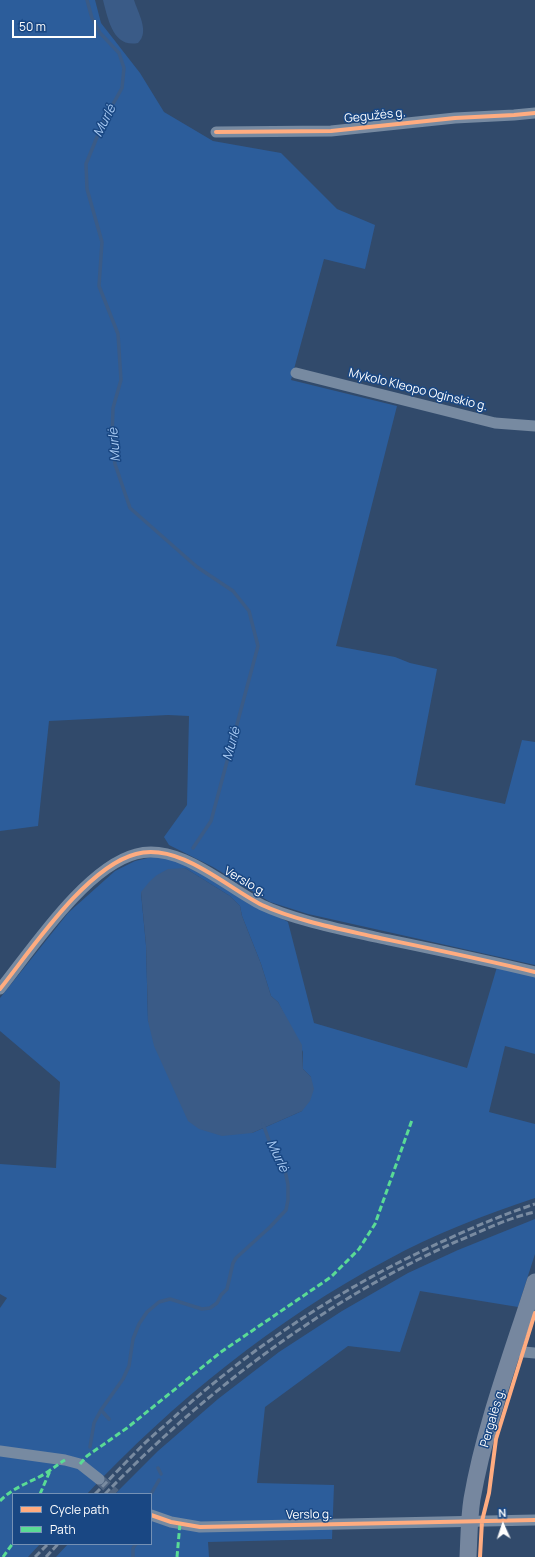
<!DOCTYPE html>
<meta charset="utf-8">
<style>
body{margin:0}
#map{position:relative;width:535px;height:1557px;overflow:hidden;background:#314a6b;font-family:Manrope,sans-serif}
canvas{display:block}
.legend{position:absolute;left:12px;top:1493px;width:140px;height:52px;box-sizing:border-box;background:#194783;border:1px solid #7591b5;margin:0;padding:5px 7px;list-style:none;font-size:12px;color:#fff}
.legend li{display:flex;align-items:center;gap:8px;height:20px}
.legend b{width:20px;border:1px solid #7591b5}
.north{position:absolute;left:483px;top:1505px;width:40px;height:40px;-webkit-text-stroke:3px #194783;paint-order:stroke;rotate:357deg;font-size:11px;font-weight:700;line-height:16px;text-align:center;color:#fff}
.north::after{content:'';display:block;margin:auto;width:14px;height:18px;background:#fff;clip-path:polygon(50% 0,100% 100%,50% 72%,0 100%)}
.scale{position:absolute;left:12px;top:20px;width:84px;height:18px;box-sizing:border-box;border:2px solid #fff;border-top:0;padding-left:5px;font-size:12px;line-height:14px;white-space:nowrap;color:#fff;-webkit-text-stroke:3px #194783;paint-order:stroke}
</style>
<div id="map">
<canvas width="535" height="1557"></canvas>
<ul class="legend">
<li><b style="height:5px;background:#ffac80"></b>Cycle path</li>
<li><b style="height:5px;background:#5adb95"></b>Path</li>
</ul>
<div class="north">N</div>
<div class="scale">50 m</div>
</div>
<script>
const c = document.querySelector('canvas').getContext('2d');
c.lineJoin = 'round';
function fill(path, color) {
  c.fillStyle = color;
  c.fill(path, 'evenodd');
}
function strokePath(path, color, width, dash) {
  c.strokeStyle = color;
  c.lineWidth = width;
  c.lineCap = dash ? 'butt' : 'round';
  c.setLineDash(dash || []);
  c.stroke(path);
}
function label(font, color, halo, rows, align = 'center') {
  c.font = font + ' Manrope,sans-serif';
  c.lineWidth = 3;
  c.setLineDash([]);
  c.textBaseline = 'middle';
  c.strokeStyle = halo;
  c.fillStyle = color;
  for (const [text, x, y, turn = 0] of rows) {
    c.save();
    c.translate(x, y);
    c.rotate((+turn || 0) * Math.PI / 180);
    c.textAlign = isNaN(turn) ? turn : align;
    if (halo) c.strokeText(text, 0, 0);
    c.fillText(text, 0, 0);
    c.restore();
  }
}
fill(new Path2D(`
 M0,0H95L101,23L140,73L164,112L213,141L281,153L337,209L375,225L365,269L324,259L291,380L397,406L336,646L395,657L410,663L437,669L415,785L505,804L522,740L535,742V965L308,914L270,902L213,867L169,845L164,837L187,805L189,716L168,715L49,721L38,826L0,831Z
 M156,856L179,861L288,922L314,1023L467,1068L497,967L535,976V1054L505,1046L489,1112L535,1124V1198C484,1215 434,1234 387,1260C276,1319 173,1402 87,1494H13V1544H40L28,1557H0V1308L7,1298L0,1294V1164L56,1168L60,1082L0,1031V998L68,913L115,871L135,861ZM185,868L230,896L240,906L242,916L261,964L271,996L278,1002L303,1052V1069L311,1077L302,1111L252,1133L148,1021L146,945L141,893Z
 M535,1219V1254L518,1307L420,1291L400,1352L348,1346L265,1407L257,1483L334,1485L332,1539L208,1542L209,1557H56L68,1544H151V1494H115L158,1451L218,1399L279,1352L342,1311L408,1273L458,1250Z`), '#2c5d9b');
fill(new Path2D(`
 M103,0H134C138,13 150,32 138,43C113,48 108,19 103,0Z
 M185,868L230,896L240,906L242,916L261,964L271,996L278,1002L302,1045L303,1069L311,1077L314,1089L310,1101L302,1111L252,1133L222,1136L199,1129L188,1121L154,1046L148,1021L146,945L141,892L150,881L157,875L168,869Z`), '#3a5b87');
strokePath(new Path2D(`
 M87,0L92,18L100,33L119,53L124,68L122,88L104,120L86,164L87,189L102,242L99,286L118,334L121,380L113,408L112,438L115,464L130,508L197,567L233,591L249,611L258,646L211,821L193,848
 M101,1410L109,1419
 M90,1447L94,1423L101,1410L123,1379L129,1366L133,1339L139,1324L147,1312L159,1302L170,1299L202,1309L210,1308L217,1303L221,1295L227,1289L233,1263L236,1258L270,1227L286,1210L288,1200V1185L284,1165L271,1146L263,1124
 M158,1468L161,1474
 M151,1494L159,1480
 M133,1557V1548L136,1544`), '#3a5b87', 3.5);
strokePath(new Path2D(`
 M99,1479L115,1494`), '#506581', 11, [11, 5.5]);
strokePath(new Path2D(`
 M216,132L331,131L455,118L514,115L535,113
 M296,373L495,423L535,426
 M0,989C32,949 86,867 136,854C179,842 226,887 262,905C294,920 340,929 375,937C428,948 482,959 535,972
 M513,1351L535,1353
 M0,1451L65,1460L80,1464L99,1479
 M151,1515L171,1522L200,1527L535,1520`), '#778aa1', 11);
strokePath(new Path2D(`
 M468,1557C469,1538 469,1518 472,1499C485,1425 512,1354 535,1282`), '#76879f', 17);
strokePath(new Path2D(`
 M95,1494C109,1480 122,1466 135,1453C147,1440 161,1429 173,1418C255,1344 347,1284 448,1239C476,1226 505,1214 535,1204
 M105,1494C205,1391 322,1302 453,1243C480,1232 507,1218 535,1212
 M35,1557L48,1544
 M46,1557L58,1544`), '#798ba1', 3, [7, 3]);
strokePath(new Path2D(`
 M80,1464L87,1456L127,1428L221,1352L331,1277L359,1249L375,1224L412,1120
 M40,1494L50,1471
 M0,1501C14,1486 33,1482 49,1471C55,1467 58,1464 65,1460
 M3,1557L13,1543
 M177,1557L180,1523`), '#5adb95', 3, [6, 3]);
strokePath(new Path2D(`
 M216,132L331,131L455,118L514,115L535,113
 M0,989C32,949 86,867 136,854C179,842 226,887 262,905C294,920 340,929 375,937C428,948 482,959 535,972
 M151,1515L171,1522L200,1527L535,1520
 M480,1557L482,1521L489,1493L496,1439L535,1313`), '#ffac80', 4);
label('12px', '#fff', '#194783', [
 ["Gegužės g.",375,116,-6],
 ["Mykolo Kleopo Oginskio g.",418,390,14],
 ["Verslo g.",245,882,30],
 ["Pergalės g.",493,1418,-74],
 ["Verslo g.",309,1515,-1]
]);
label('italic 13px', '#a8caf3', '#194783', [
 ["Murlė",105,121,-64],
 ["Murlė",115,445,-95],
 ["Murlė",232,744,-75],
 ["Murlė",277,1156,65]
]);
</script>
